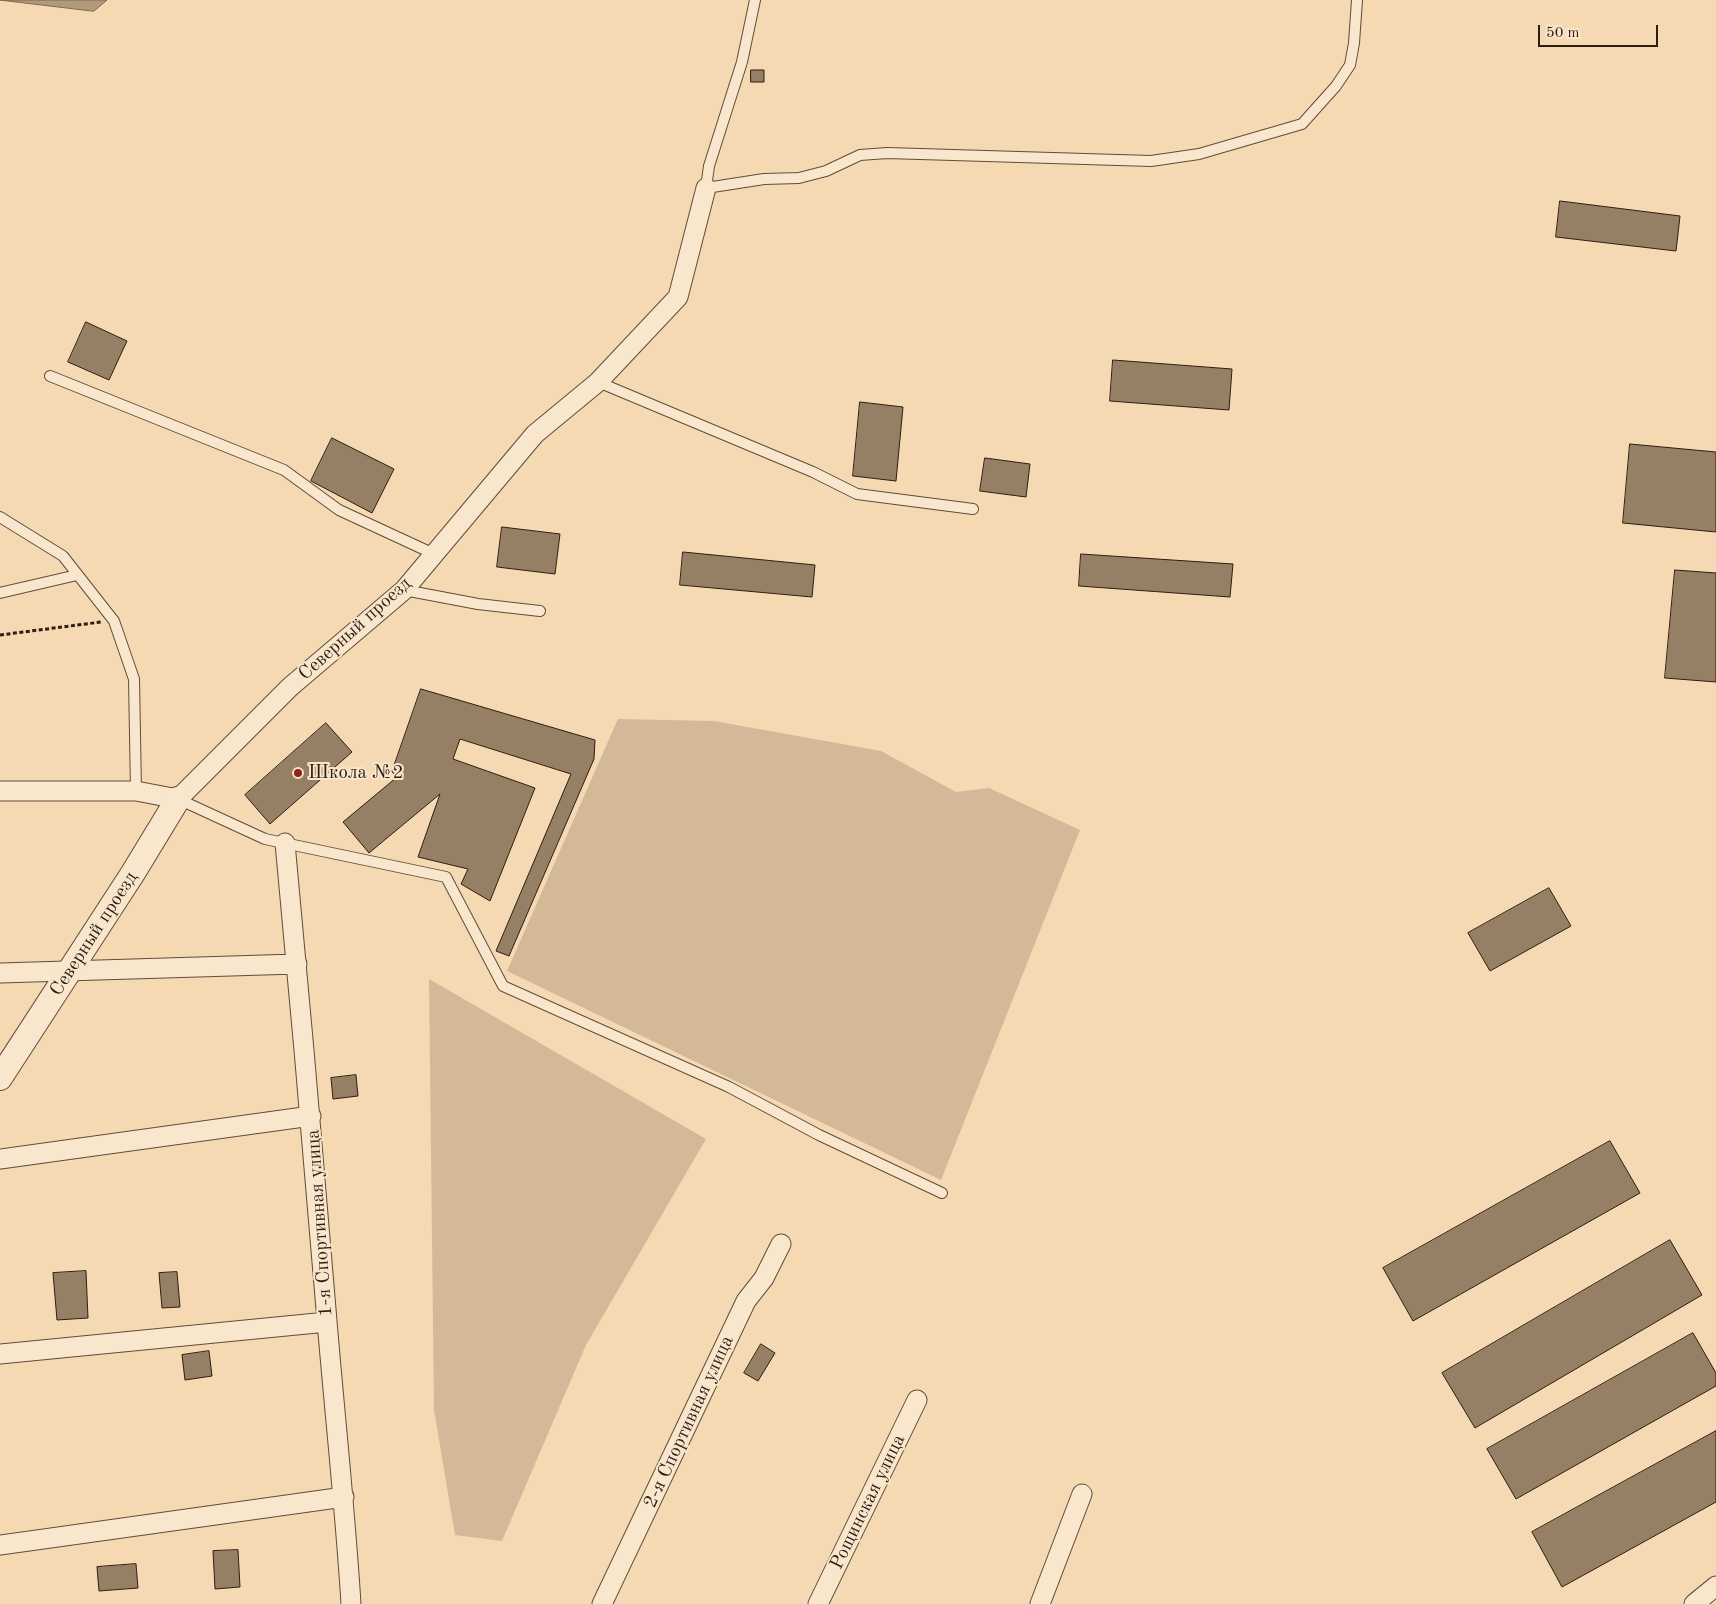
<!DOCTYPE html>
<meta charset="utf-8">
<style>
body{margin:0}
#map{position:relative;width:1716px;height:1604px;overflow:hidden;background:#f5d9b2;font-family:"Old Standard TT",serif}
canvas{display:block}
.scale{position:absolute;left:1538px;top:25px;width:120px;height:22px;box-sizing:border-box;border:2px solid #2e1d11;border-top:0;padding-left:6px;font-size:15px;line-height:18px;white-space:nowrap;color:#2e1d11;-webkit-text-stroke:4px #f8e6cd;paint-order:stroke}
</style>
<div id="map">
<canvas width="1716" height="1604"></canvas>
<div class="scale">50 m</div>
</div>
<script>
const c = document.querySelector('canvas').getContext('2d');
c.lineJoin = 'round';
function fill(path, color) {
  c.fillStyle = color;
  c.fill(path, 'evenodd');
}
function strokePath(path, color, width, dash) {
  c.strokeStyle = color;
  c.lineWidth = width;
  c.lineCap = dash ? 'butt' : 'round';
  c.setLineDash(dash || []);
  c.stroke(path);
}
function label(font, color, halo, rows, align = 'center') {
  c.font = font + ' "Old Standard TT",serif';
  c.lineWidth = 4;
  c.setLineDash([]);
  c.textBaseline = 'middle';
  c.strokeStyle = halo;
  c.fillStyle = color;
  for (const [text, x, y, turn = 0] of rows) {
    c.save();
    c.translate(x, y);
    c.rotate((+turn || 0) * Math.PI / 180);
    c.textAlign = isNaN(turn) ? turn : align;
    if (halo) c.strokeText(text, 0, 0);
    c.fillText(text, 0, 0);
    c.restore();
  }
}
fill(new Path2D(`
 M618,719L714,721L881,751L956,792L989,788L1080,830L941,1180L507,971Z
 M429,979L706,1139L586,1345L502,1541L455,1535L434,1410Z`), '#d3b997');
const water = new Path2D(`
 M0,0H107L94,11Z`);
fill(water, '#b1997b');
strokePath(water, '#7d6751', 1);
const building = new Path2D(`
 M751,70H764V82H751Z
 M1560,201L1680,216L1676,251L1556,237Z
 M86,322L127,341L109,380L68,362Z
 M1113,360L1232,369L1229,410L1110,401Z
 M860,402L903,407L896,481L853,476Z
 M332,438L394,469L372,513L311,481Z
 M1630,444L1716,452V532L1623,523Z
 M985,458L1030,464L1026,497L980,491Z
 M502,527L560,534L555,574L497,567Z
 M683,552L815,565L812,597L680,585Z
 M1081,554L1233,564L1230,597L1079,586Z
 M1675,570L1716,573V682L1665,678Z
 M421,689L595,740L594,759L509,956L496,951L571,774L460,739L453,759L535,788L490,901L461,884L468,869L418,857L440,794L369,853L343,822L397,777L392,772Z
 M326,723L352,752L270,824L245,795Z
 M1549,888L1571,926L1490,971L1468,933Z
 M356,1075L358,1096L333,1099L331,1078Z
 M1610,1141L1640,1193L1413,1321L1383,1268Z
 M1670,1240L1702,1295L1475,1428L1442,1373Z
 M86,1271L88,1318L57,1320L53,1273Z
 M177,1272L180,1307L162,1308L159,1273Z
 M1693,1333L1716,1373V1386L1516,1499L1487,1449Z
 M761,1344L775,1353L758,1381L744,1373Z
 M209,1351L212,1376L185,1380L182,1355Z
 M1716,1431V1502L1562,1587L1532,1532Z
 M238,1550L240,1587L215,1589L213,1551Z
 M136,1564L138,1588L99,1591L97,1567Z`);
fill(building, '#957f65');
strokePath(building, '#2e1d11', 1);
const service = new Path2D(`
 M755,0L742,62L709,166L706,188L764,179L799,178L826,171L860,155L887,153L1151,161L1199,154L1302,124L1336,86L1350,65L1354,43L1357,0
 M50,376L284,470L339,510L434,554
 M598,382L813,472L857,494L973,509
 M0,517L63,556L114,621L134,679L136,791
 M404,590L478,604L540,611
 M0,593L77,575
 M178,799L265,839L446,877L503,986L729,1087L819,1135L942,1193`);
const minor = new Path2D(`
 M0,791H136L178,799L290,687L404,590L535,434L598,382L678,297L706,188
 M285,843C300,998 313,1154 326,1309C334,1408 345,1506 351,1604
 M0,973L297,964
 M0,1159L311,1116
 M0,1354L327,1322
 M0,1545L344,1497
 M602,1604L746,1301L764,1278L781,1244
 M818,1604L917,1400
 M1040,1604L1082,1494
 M1694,1604L1716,1586`);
const tertiary = new Path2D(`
 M0,1078L133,873L178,799`);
strokePath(service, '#604c39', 12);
strokePath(minor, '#604c39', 21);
strokePath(tertiary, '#604c39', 26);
strokePath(new Path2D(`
 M0,635L101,622`), '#2e1d11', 3, [4, 2.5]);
strokePath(service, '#f8e6cd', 10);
strokePath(minor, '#f8e6cd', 19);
strokePath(tertiary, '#f8e6cd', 24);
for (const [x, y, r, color] of [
 [298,773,5,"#8f2418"]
]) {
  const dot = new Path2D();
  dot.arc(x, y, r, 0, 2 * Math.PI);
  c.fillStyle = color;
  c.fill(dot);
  strokePath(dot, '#f8e6cd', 2);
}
label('19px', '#2e1d11', '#f8e6cd', [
 ["Северный проезд",355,629,-42],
 ["Северный проезд",94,934,-57],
 ["1-я Спортивная улица",320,1223,-94],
 ["2-я Спортивная улица",689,1422,-65],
 ["Рощинская улица",868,1502,-64]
]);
label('19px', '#2e1d11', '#f8e6cd', [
 ["Школа №2",308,773]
], 'left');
</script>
